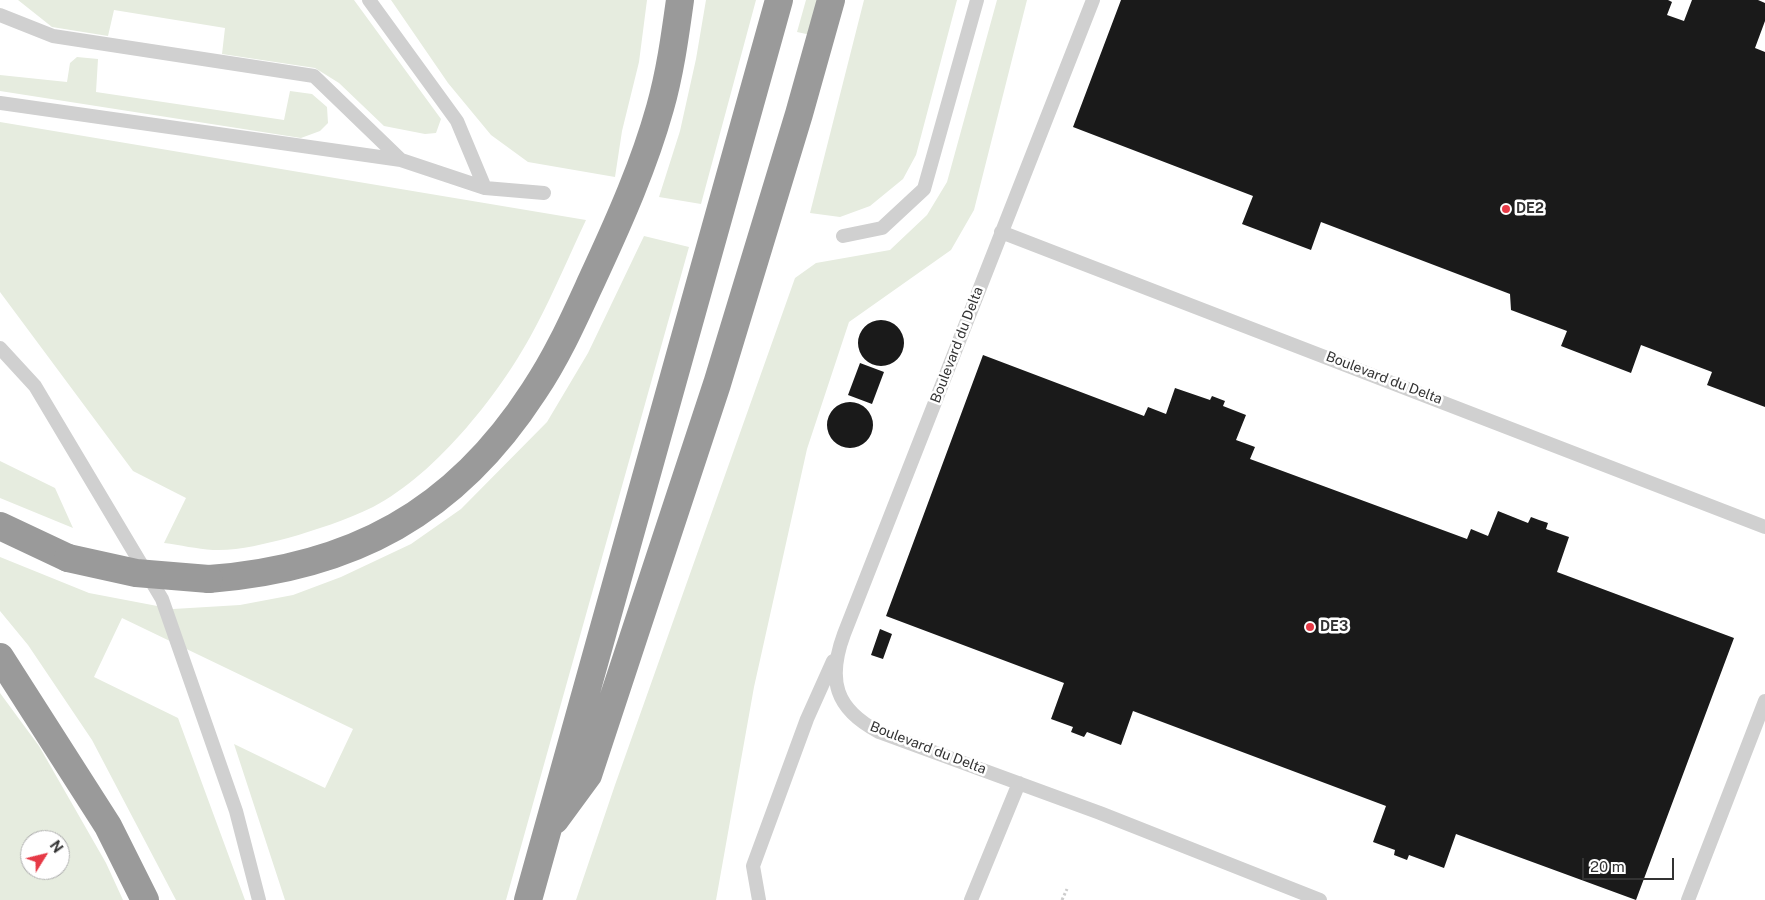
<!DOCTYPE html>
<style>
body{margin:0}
#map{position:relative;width:1765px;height:900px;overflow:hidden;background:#fff;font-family:"Public Sans",sans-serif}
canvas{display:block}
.north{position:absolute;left:20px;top:830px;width:50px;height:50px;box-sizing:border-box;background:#fff;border:1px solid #adadad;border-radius:50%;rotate:54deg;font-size:14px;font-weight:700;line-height:20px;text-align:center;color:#333}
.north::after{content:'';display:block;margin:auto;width:18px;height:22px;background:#e63946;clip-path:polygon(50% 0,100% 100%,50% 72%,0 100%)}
.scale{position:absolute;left:1582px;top:858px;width:92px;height:22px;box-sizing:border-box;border:2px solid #333;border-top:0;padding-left:6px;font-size:15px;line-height:18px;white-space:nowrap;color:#333;-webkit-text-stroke:4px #fff;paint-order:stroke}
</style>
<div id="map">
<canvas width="1765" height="900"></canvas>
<div class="north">N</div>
<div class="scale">20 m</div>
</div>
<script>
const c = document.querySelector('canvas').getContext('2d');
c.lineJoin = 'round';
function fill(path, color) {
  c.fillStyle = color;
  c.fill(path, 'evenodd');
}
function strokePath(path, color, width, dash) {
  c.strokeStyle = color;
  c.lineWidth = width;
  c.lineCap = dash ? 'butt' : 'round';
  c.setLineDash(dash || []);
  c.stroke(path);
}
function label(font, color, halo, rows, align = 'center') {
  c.font = font + ' "Public Sans",sans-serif';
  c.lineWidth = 5;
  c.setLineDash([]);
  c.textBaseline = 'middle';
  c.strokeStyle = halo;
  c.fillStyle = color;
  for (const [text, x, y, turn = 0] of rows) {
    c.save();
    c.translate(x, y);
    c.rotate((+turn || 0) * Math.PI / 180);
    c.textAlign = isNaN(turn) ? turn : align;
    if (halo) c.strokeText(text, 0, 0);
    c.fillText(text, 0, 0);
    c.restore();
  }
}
fill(new Path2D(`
 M18,0H354L441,119L436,133L425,134L384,126L339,83L315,68L222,54L225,28L114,10L108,36L52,27Z
 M391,0H647L639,62L622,131L615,177L528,162L491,135L448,83Z
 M706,0H756L701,204L659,197L680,131L696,59Z
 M806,0H819L811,35L797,32Z
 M864,0H957L916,155L903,179L870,206L840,217L810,213Z
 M997,0H1027L974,210L951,250L849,322L807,449L754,687L716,900H576L615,785L795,278L816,263L890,250L927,215L947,182Z
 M77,57L98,59L96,92L284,120L290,91L312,94L327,107L328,123L320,131L301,138L0,91V75L67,82L70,63Z
 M0,122L586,220C569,256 554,292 536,326C503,390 437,474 373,507C346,520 316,530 288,538C263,544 239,551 213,550C197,549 180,545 164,543L186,498L133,471L0,292Z
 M644,236L689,247L506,900H285L234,744L325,788L353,729L122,618L94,677L178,718L245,900H176L92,740L28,645L0,611V557L89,593L173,609L240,605L293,595L341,577L411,544L461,509L547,422L588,353Z
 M0,461L55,488L73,528L0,498Z
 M0,693L39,746L106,863L123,900H0ZM30,840H60V870H30Z`), '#e6ecdf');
fill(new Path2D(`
 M1121,0H1668L1672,2L1667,15L1684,21L1692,0H1758L1765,3V21L1755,48L1765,52V407L1707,385L1712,372L1641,345L1631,373L1561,346L1567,331L1511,310L1510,294L1321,222L1311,250L1242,224L1253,196L1073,127Z
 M858 343a23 23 0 1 1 46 0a23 23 0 1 1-46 0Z
 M983,355L1144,416L1148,407L1166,414L1175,388L1210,400L1212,396L1225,401L1223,406L1246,415L1236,440L1255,447L1250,459L1467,539L1471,529L1488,536L1498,511L1528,523L1531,517L1539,520L1548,523L1546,529L1569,537L1557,572L1734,638L1636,900L1456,834L1444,868L1409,855L1407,860L1394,855L1395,850L1373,842L1386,806L1133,711L1121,745L1087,732L1084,737L1071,732L1073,727L1051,719L1064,683L886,616Z
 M860,363L884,372L872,404L848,395Z
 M827 425a23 23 0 1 1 46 0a23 23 0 1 1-46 0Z
 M880,629L892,634L883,659L871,655Z`), '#1a1a1a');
strokePath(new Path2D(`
 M1062,900L1067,889`), '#cdcdcd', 3, [2.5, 2.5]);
strokePath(new Path2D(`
 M369,0L457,121L485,188
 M1093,0L844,634C827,680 835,709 879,732L1100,813L1320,900
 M0,15L53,36L314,76L401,160
 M0,103L401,160L485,188L544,193
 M1001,232L1765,527
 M843,236L882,228L924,189L977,0
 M0,348L35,386L162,599L236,811L259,900
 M759,900L753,866L807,719L833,661
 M971,900L1019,783
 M1688,900L1765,701`), '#d0d0d0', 14);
strokePath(new Path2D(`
 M0,526L68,558
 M209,579C352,568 455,513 534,391C559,354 577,312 596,271C620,219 644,165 660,108C670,73 675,36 680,0
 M0,657L108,826L145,900
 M555,820L588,775L717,384L799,114L831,0
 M528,900L779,0`), '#9a9a9a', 28);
strokePath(new Path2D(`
 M68,558L136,573L209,579`), '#9a9a9a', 28);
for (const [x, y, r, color] of [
 [1506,209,5,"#e63946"],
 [1310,627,5,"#e63946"]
]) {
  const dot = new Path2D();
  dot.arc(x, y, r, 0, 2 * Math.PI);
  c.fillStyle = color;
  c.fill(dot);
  strokePath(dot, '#fff', 2);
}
label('bold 14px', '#333', '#fff', [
 ["DE2",1516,209],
 ["DE3",1320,627]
], 'left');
label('14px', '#333', '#fff', [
 ["Boulevard du Delta",957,345,-69],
 ["Boulevard du Delta",1384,378,21],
 ["Boulevard du Delta",928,748,21]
]);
</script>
